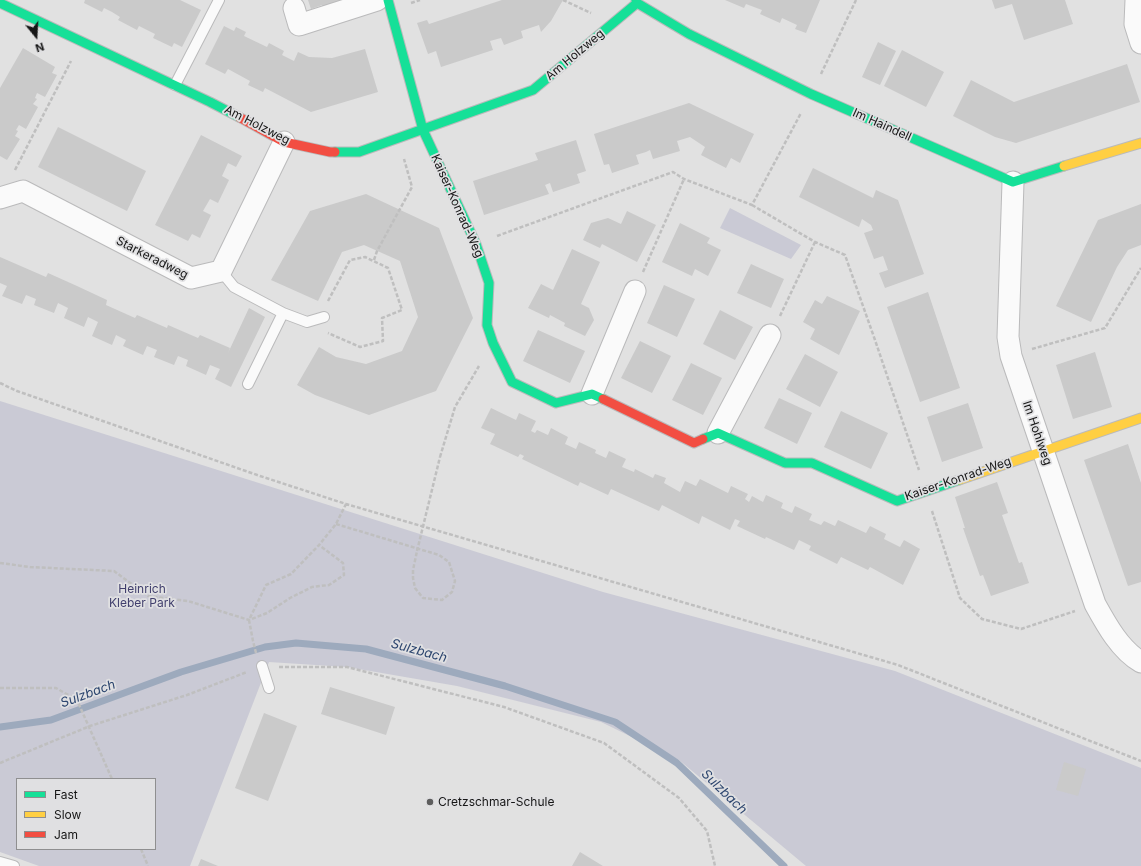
<!DOCTYPE html>
<style>
body{margin:0}
#map{position:relative;width:1141px;height:866px;overflow:hidden;background:#e1e1e1;font-family:Inter,sans-serif}
canvas{display:block}
.legend{position:absolute;left:16px;top:778px;width:140px;height:72px;box-sizing:border-box;background:#e0e0e2;border:1px solid #8f8f90;margin:0;padding:5px 7px;list-style:none;font-size:12px;color:#161616}
.legend li{display:flex;align-items:center;gap:8px;height:20px}
.legend b{width:20px;border:1px solid #8f8f90}
.north{position:absolute;left:16px;top:16px;width:40px;height:40px;-webkit-text-stroke:3px #e0e0e2;paint-order:stroke;rotate:162deg;font-size:11px;font-weight:700;line-height:16px;text-align:center;color:#161616}
.north::after{content:'';display:block;margin:auto;width:14px;height:18px;background:#161616;clip-path:polygon(50% 0,100% 100%,50% 72%,0 100%)}
</style>
<div id="map">
<canvas width="1141" height="866"></canvas>
<ul class="legend">
<li><b style="height:5px;background:#16e098"></b>Fast</li>
<li><b style="height:5px;background:#ffcf43"></b>Slow</li>
<li><b style="height:5px;background:#f24e42"></b>Jam</li>
</ul>
<div class="north">N</div>
</div>
<script>
const c = document.querySelector('canvas').getContext('2d');
c.lineJoin = 'round';
function fill(path, color) {
  c.fillStyle = color;
  c.fill(path, 'evenodd');
}
function strokePath(path, color, width, dash) {
  c.strokeStyle = color;
  c.lineWidth = width;
  c.lineCap = dash ? 'butt' : 'round';
  c.setLineDash(dash || []);
  c.stroke(path);
}
function label(font, color, halo, rows, align = 'center') {
  c.font = font + ' Inter,sans-serif';
  c.lineWidth = 3.5;
  c.setLineDash([]);
  c.textBaseline = 'middle';
  c.strokeStyle = halo;
  c.fillStyle = color;
  for (const [text, x, y, turn = 0] of rows) {
    c.save();
    c.translate(x, y);
    c.rotate((+turn || 0) * Math.PI / 180);
    c.textAlign = isNaN(turn) ? turn : align;
    if (halo) c.strokeText(text, 0, 0);
    c.fillText(text, 0, 0);
    c.restore();
  }
}
fill(new Path2D(`
 M730,208L801,245L791,259L720,228Z
 M0,401L603,592L895,671L1141,768V866H806L679,760L601,722L457,686L347,667L269,662L190,866H39L0,852ZM17,779H155V849H17Z`), '#cacad5');
strokePath(new Path2D(`
 M0,727L51,720L181,672L265,647L296,643L366,649L505,686L615,722L677,763L784,866`), '#9daabd', 7);
fill(new Path2D(`
 M85,0H180L201,10L182,47L174,43L172,47L153,38L155,34L139,26L137,30L118,20L120,17L112,12L104,8L102,12L84,3Z
 M308,0H353L324,10L322,5L311,9Z
 M502,0H563L551,21L541,32L539,25L521,31L523,38L504,45L501,38L490,41L493,50L441,67L436,51L428,54L417,23L427,20L429,24Z
 M725,0H820L806,33L795,29L797,25L782,18L780,23L760,14L762,10L746,4L744,8Z
 M992,0H1065L1073,24L1024,40L1012,4L995,9Z
 M224,26L234,31L236,27L246,32L244,36L267,47L269,43L284,51L282,55L294,61L298,52L309,57L332,58L365,49L378,92L311,112L265,88L263,92L248,85L250,81L228,69L225,74L205,64Z
 M878,42L896,51L880,85L862,77Z
 M23,48L55,67L52,73L57,75L45,97L37,93L35,98L37,99L33,104L38,107L26,129L19,125L16,130L18,131L15,136L20,139L7,160L0,156V88Z
 M902,50L944,72L926,107L884,86Z
 M1127,64L1140,102L1016,143L995,137L953,116L971,80L1014,102Z
 M689,103L754,134L740,163L731,158L726,168L701,155L705,147L690,137L677,141L680,151L653,159L650,150L646,152L636,155L639,164L612,173L609,164L604,165L594,134Z
 M58,127L146,171L127,211L38,167Z
 M201,135L242,156L236,167L228,163L222,176L229,180L218,203L210,199L203,211L211,215L200,238L192,234L188,241L155,225Z
 M576,140L586,171L577,174L580,183L553,192L550,183L545,185L549,194L484,215L473,181L538,160L535,153Z
 M813,168L873,198L876,190L898,200L924,274L885,288L879,273L888,270L883,256L874,259L864,233L873,230L871,225L862,219L859,227L799,197Z
 M366,194L439,228L473,318L436,391L369,415L315,395L297,385L319,347L336,357L366,364L402,351L418,317L400,261L364,245L342,252L318,301L271,280L310,211Z
 M1141,204V245L1128,250L1117,267L1091,322L1056,306L1098,220Z
 M627,211L656,225L637,262L602,244L600,248L583,240L591,223L608,218L621,224Z
 M680,223L710,238L707,243L721,250L708,276L695,269L692,276L662,262Z
 M572,249L600,262L581,304L589,308L594,320L585,336L564,326L565,323L550,315L549,318L528,308L541,284L553,290Z
 M0,257L46,277L48,273L77,286L107,300L106,305L135,318L137,315L167,328L168,325L198,338L200,335L230,348L228,353L249,308L265,317L231,387L215,379L220,369L210,365L206,375L186,366L188,360L178,356L174,365L154,357L157,350L147,346L143,355L123,346L126,340L116,335L112,345L92,336L98,322L88,317L84,327L64,318L68,308L58,303L54,313L34,305L36,299L26,295L22,304L2,296L7,286L0,283Z
 M751,264L784,279L771,308L737,293Z
 M664,285L695,299L677,337L647,323Z
 M928,292L960,388L920,402L887,307Z
 M827,296L860,311L839,355L810,339L815,329L803,322L815,300L822,304Z
 M720,310L753,327L735,360L703,344Z
 M538,330L585,351L570,383L523,361Z
 M640,341L671,356L652,393L621,378Z
 M1095,352L1112,407L1073,419L1056,365Z
 M805,354L838,372L820,407L786,389Z
 M691,363L722,378L703,415L672,400Z
 M779,398L812,413L797,444L764,428Z
 M968,403L983,448L942,462L927,417Z
 M491,408L516,420L519,413L536,421L531,431L535,433L537,430L548,435L551,428L568,437L565,444L576,449L579,442L596,450L595,453L606,458L609,451L626,459L622,467L634,472L635,469L653,478L655,474L666,478L664,483L680,492L685,481L696,486L700,479L728,493L731,486L748,494L745,499L749,502L752,496L763,502L766,495L783,503L781,508L792,513L795,506L812,514L809,520L821,525L824,521L835,526L838,520L866,533L870,526L886,534L884,539L900,547L904,540L920,549L903,585L870,567L868,570L841,557L837,564L809,550L811,546L799,540L794,550L766,537L765,539L737,526L740,521L735,519L730,530L702,516L699,524L662,505L659,511L611,489L608,495L580,482L578,486L522,459L524,456L520,454L518,457L490,444L495,434L481,428Z
 M841,411L888,433L871,469L824,447Z
 M1128,444L1141,483V582L1128,586L1084,460Z
 M997,482L1008,513L1002,515L1019,563L1022,562L1029,583L991,596L983,575L980,576L963,528H965L955,497Z
 M330,687L395,707L386,735L321,714Z
 M264,713L297,726L268,801L235,788Z
 M1064,762L1086,769L1078,796L1056,790Z
 M580,852L603,866H572Z
 M201,859L218,866H198Z`), '#cacaca');
const lane = new Path2D(`
 M175,85L219,0
 M221,271L234,287L283,313L248,384
 M283,313L307,322L324,317
 M262,666L269,688
 M0,862L14,866`);
const street = new Path2D(`
 M1136,0L1135,24L1141,43
 M294,8L299,25L377,0
 M1013,182L1008,337L1011,356L1095,604C1106,624 1120,650 1141,662
 M0,198L23,191L191,278L221,271L284,142
 M592,394L635,291
 M718,433L770,335`);
const fast = new Path2D(`
 M388,0L423,130L476,244L489,283L487,325L493,343L512,382L556,403L592,394L603,399
 M636,0L637,3L689,34L811,94L1013,182L1064,166
 M0,3L210,102L239,117
 M335,152H359L533,90L637,3
 M703,439L718,433L785,463H812L897,501L959,480`);
const slow = new Path2D(`
 M1064,166L1141,143
 M959,480L1141,418`);
const jam = new Path2D(`
 M239,117L284,142L330,152H335
 M603,399L694,443L703,439`);
strokePath(lane, '#bababb', 12);
strokePath(street, '#bababb', 23);
strokePath(fast, '#bababb', 11);
strokePath(slow, '#bababb', 11);
strokePath(jam, '#bababb', 11);
strokePath(new Path2D(`
 M563,0L591,13
 M411,3L420,0
 M821,74L856,0
 M15,170L71,61
 M752,205L815,242L845,255L875,340L919,470
 M497,236L673,172L684,179L752,205L801,113
 M374,260L377,251L412,187L404,159
 M643,272L684,179
 M328,301L350,260L365,257L388,268L402,310L382,318L383,341L360,347L328,333
 M780,316L815,242
 M1032,349L1105,328L1141,268
 M0,383L17,391L260,476L346,504L898,665L1141,761
 M440,457L455,407L479,366
 M932,511L960,598L982,619L1021,629L1075,611
 M336,524L439,555L449,562L455,581L452,592L442,600L423,598L415,588L413,578V570L417,551
 M0,563L30,567L114,571L148,596L188,601L249,620L267,613L290,598L312,587L329,585L344,575L343,563L319,545
 M256,653L253,641L249,620L266,585L291,574L319,545L336,524L346,504
 M279,667H347L504,707L604,743L679,798L707,831L715,866
 M0,688H56L77,700L112,779
 M0,763L90,726L187,695L247,672
 M141,849L148,866`), '#bfbfbf', 2.5, [4, 2]);
strokePath(lane, '#fafafa', 10);
strokePath(street, '#fafafa', 21);
strokePath(fast, '#16e098', 9);
strokePath(slow, '#ffcf43', 9);
strokePath(jam, '#f24e42', 9);
strokePath(new Path2D(`
 M417,551L440,457`), '#bfbfbf', 2.5, [4, 2]);
for (const [x, y, r, color] of [
 [430,802,4,"#5d5d5d"]
]) {
  const dot = new Path2D();
  dot.arc(x, y, r, 0, 2 * Math.PI);
  c.fillStyle = color;
  c.fill(dot);
  strokePath(dot, '#e0e0e2', 1.5);
}
label('12px', '#161616', '#e0e0e2', [
 ["Am Holzweg",575,55,-40],
 ["Am Holzweg",257,125,27],
 ["Im Haindell",882,125,24],
 ["Kaiser-Konrad-Weg",457,206,66],
 ["Starkeradweg",152,258,27],
 ["Im Hohlweg",1037,433,71],
 ["Kaiser-Konrad-Weg",958,479,-19]
]);
label('12px', '#413f6d', '#e0e0e2', [
 ["Heinrich",142,589],
 ["Kleber Park",142,603]
]);
label('12px', '#161616', '#e0e0e2', [
 ["Cretzschmar-Schule",438,802]
], 'left');
label('italic 13px', '#2d466f', '#e0e0e2', [
 ["Sulzbach",419,651,15],
 ["Sulzbach",88,694,-20],
 ["Sulzbach",724,792,44]
]);
</script>
